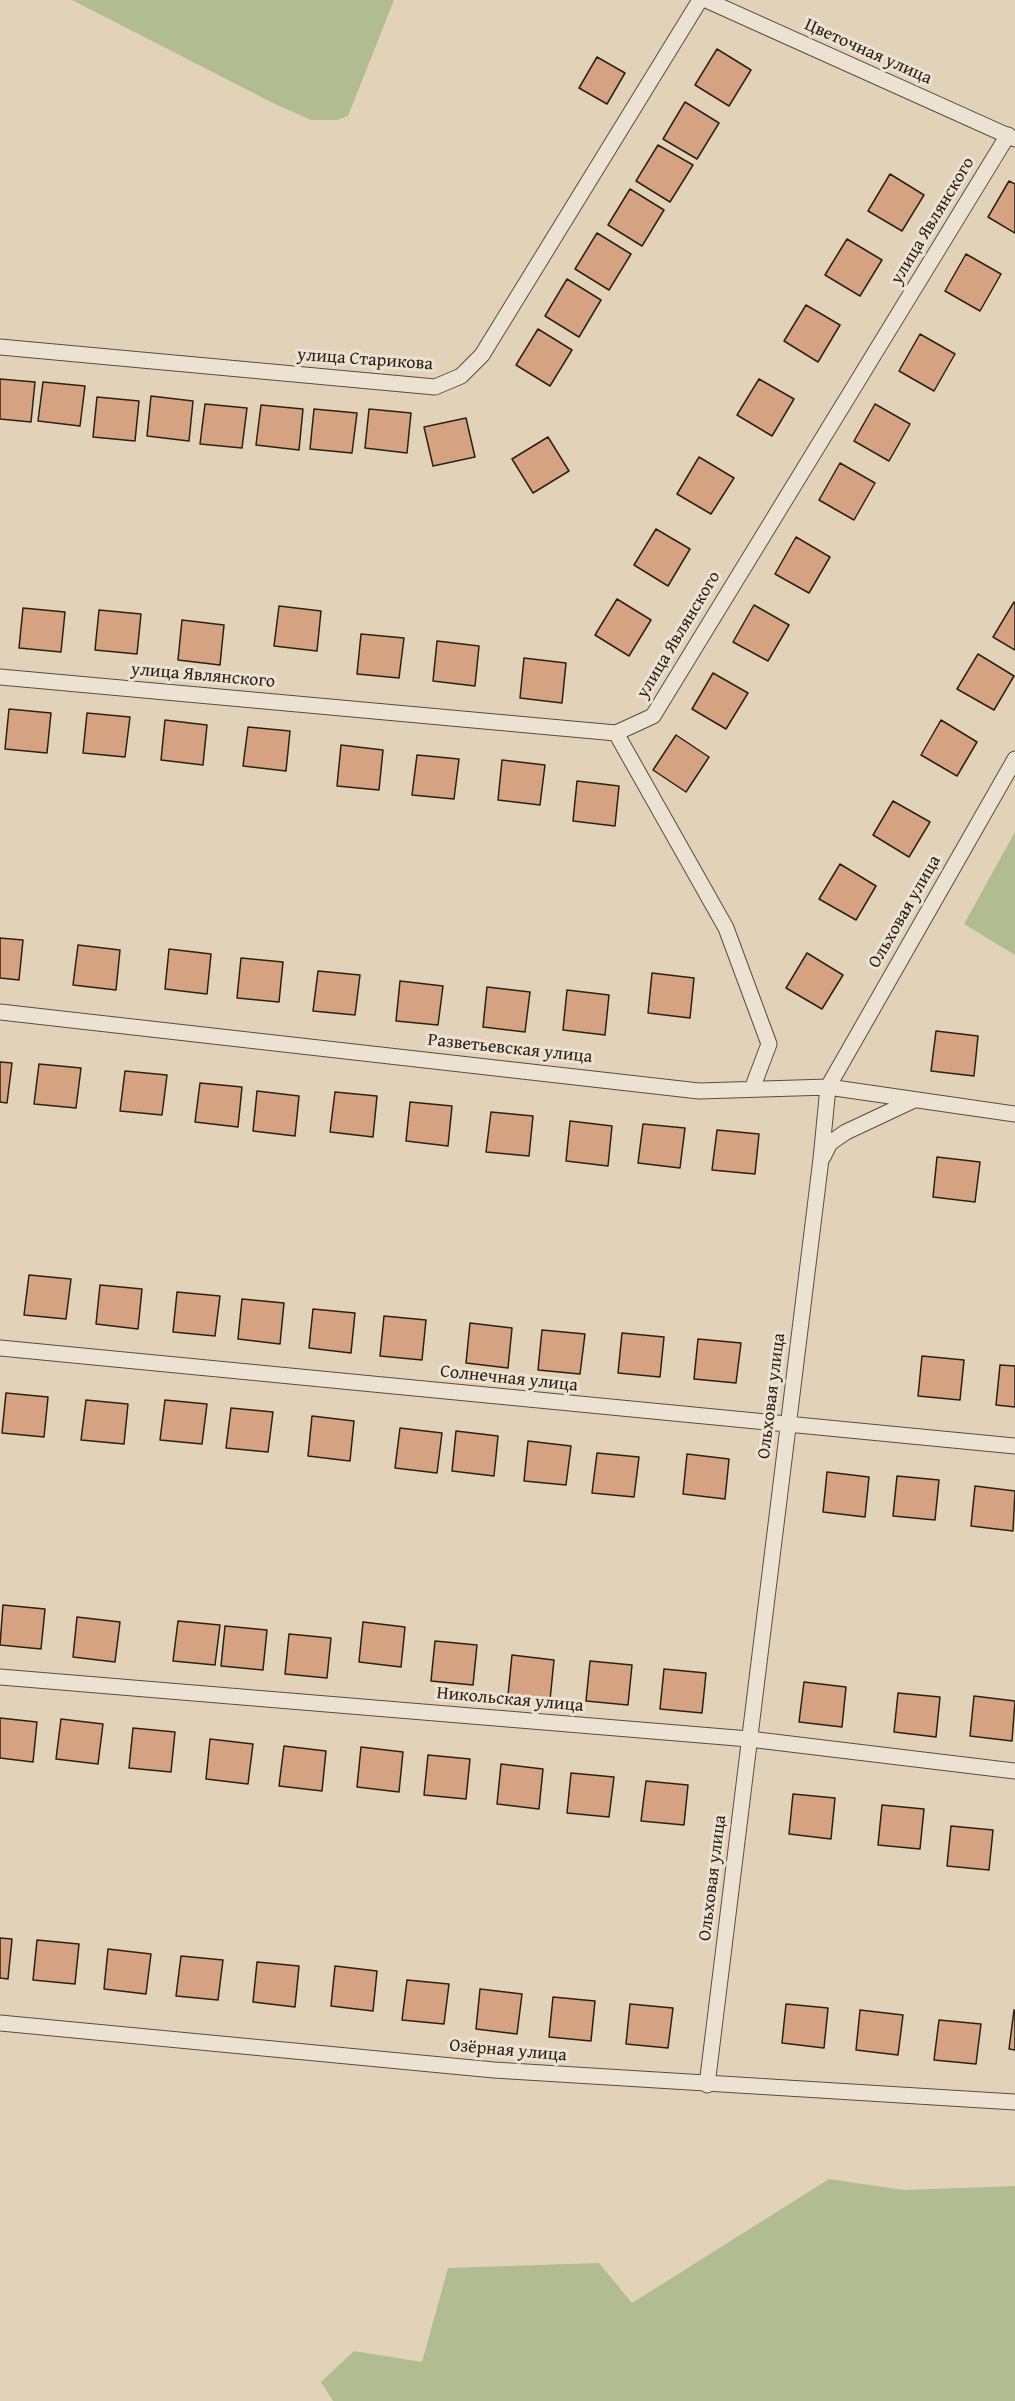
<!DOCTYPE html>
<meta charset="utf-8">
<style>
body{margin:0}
canvas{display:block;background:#e2d2b8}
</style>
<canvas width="1015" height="2401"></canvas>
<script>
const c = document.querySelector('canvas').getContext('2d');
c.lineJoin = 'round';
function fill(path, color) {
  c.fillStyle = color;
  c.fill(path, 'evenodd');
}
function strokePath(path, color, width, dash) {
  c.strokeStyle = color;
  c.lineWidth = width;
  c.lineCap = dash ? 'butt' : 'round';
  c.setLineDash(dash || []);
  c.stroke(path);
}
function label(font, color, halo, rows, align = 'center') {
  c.font = font + ' "Gentium Book Plus",serif';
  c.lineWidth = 6;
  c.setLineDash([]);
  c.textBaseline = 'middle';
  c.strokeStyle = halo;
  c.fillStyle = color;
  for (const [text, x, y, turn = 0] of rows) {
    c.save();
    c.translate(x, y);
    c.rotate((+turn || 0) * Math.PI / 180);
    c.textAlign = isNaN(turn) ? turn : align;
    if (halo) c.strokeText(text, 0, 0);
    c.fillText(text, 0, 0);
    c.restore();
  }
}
fill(new Path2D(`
 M72,0H394L348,116L337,120H311L275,104Z
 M1015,832V955L964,924Z
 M829,2179L904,2190L1015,2186V2401H333L321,2382L354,2351L422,2362L448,2268L599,2263L632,2303Z`), '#b1bd90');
const building = new Path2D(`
 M717,49L751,70L729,106L695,85Z
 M597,57L625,73L607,104L579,88Z
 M685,102L719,123L697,159L663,139Z
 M658,145L693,165L670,202L636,181Z
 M890,174L924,195L902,231L868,211Z
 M1009,181L1015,184V233L988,217Z
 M630,189L664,210L642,246L608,225Z
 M597,233L631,254L609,290L575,269Z
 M847,239L882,260L860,296L825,275Z
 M966,254L1001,274L980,311L945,291Z
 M567,279L601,300L579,337L545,316Z
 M806,305L840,325L818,362L784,341Z
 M538,329L572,350L550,386L516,365Z
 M920,334L955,354L934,391L899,371Z
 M0,379L35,382L31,422L0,419Z
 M759,379L794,399L772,436L737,415Z
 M43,382L85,386L80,426L38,421Z
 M151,396L193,401L189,441L147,436Z
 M97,397L139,401L135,441L93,437Z
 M205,404L247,408L242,448L200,444Z
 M875,404L910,424L889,461L854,441Z
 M261,405L303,409L299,450L256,445Z
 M314,409L357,413L352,453L310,449Z
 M369,409L411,413L407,453L365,448Z
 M466,418L475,457L433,466L424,427Z
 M548,437L569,471L533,493L512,459Z
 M699,457L734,478L711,514L677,494Z
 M840,463L875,483L854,520L819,500Z
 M656,529L690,549L668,586L634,565Z
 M796,537L830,557L809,593L775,574Z
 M617,599L651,620L629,656L595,635Z
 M1014,602L1015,603V650L993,637Z
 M754,605L789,625L768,661L733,642Z
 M279,606L321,611L317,651L274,646Z
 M23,608L65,612L61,652L19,648Z
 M99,610L141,614L137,654L95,650Z
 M182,620L224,625L220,665L178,660Z
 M361,634L404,638L399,678L357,674Z
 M437,641L479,646L475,686L433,681Z
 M978,654L1014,676L994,710L957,689Z
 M524,658L566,663L562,703L520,698Z
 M713,673L748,693L726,729L692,709Z
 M9,709L51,713L47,753L5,749Z
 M87,713L130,717L125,757L83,753Z
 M165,720L207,725L203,765L161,760Z
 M941,720L977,742L957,776L921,755Z
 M248,727L290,731L286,771L243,766Z
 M676,735L709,757L686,792L653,770Z
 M341,745L383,750L379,790L337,786Z
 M417,755L459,759L454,799L412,795Z
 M502,760L545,765L540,805L498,800Z
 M577,781L619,786L615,826L573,821Z
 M893,801L930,822L909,857L873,835Z
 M840,864L876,886L856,920L819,899Z
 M0,938L23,940L19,980L0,978Z
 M78,945L120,950L116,990L73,985Z
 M169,949L211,954L207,994L165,989Z
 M807,953L843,975L822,1009L786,988Z
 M241,958L283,962L279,1002L237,998Z
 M318,971L360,975L355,1015L313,1011Z
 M652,973L694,978L690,1018L648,1013Z
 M400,981L443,986L438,1025L396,1021Z
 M487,987L530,992L525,1032L483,1027Z
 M567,990L609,995L605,1035L563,1030Z
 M936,1031L978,1036L974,1076L931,1071Z
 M0,1062L12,1063L7,1103L0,1102Z
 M39,1064L81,1068L76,1108L34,1104Z
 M125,1071L167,1075L162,1115L120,1111Z
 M200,1083L242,1087L238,1127L195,1122Z
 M257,1091L299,1096L295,1136L253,1131Z
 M335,1092L377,1096L373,1137L330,1132Z
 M410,1102L452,1106L448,1146L406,1141Z
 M491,1112L533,1116L529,1156L486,1152Z
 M570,1121L612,1126L608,1166L566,1161Z
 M643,1124L685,1128L680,1168L638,1163Z
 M717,1130L759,1134L755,1174L712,1170Z
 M937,1157L980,1162L975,1202L933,1197Z
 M29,1275L71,1279L66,1319L24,1315Z
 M100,1285L142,1289L138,1329L96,1324Z
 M177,1292L220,1296L215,1336L173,1332Z
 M242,1299L284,1303L280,1344L238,1339Z
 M313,1309L355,1313L351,1353L309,1348Z
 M384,1316L426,1320L422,1360L380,1356Z
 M470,1323L512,1328L508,1368L466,1363Z
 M542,1330L585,1334L580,1374L538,1370Z
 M622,1333L664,1337L660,1377L618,1373Z
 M698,1339L741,1343L736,1383L694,1379Z
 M922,1356L964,1360L960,1400L918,1396Z
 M1000,1365L1015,1366V1407L996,1405Z
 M6,1393L48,1397L44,1437L2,1433Z
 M86,1400L128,1404L124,1444L81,1440Z
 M165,1400L207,1404L202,1444L160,1440Z
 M231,1408L273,1412L268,1452L226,1448Z
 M312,1416L354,1421L350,1461L308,1456Z
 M400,1428L442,1433L437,1473L395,1468Z
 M456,1431L498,1436L494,1476L452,1471Z
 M528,1441L571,1446L566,1485L524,1481Z
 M597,1453L639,1457L634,1497L592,1493Z
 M687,1454L729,1459L725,1499L683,1494Z
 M827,1472L869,1477L865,1517L823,1512Z
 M897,1476L939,1480L935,1520L893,1516Z
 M975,1486L1015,1491L1013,1531L971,1526Z
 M3,1605L45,1609L41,1649L0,1645Z
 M77,1617L120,1622L115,1662L73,1657Z
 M178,1621L220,1625L215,1665L173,1661Z
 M363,1622L405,1627L401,1667L359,1662Z
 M225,1626L267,1630L263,1670L221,1666Z
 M289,1634L331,1638L327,1678L285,1674Z
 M435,1641L477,1645L473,1685L431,1681Z
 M512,1655L554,1660L550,1700L508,1695Z
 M590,1661L632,1665L628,1705L586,1701Z
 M664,1669L706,1673L702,1713L660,1709Z
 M804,1682L846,1687L842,1727L799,1722Z
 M898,1693L940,1697L936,1737L894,1732Z
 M974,1696L1015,1701L1012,1741L970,1736Z
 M0,1718L37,1722L33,1762L0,1758Z
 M61,1719L103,1724L98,1764L56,1759Z
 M133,1728L175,1732L171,1772L129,1768Z
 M210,1739L253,1744L248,1784L206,1779Z
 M284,1746L326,1751L322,1791L279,1786Z
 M361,1747L403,1752L399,1792L357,1787Z
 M428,1755L470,1759L466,1799L424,1795Z
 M501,1764L543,1769L539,1809L497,1804Z
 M571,1773L614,1777L609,1817L567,1813Z
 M646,1781L688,1785L684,1825L641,1821Z
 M793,1794L835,1798L831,1839L789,1834Z
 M882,1805L924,1809L920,1849L878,1845Z
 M951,1826L993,1830L989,1870L947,1866Z
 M0,1938L12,1939L8,1979L0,1978Z
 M37,1940L79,1944L75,1984L33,1980Z
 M108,1949L151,1954L146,1994L104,1989Z
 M181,1956L223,1960L218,2000L176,1996Z
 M257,1962L299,1966L295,2007L253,2002Z
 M335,1966L377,1971L373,2011L331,2006Z
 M407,1980L449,1984L444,2024L402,2020Z
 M480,1989L522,1994L517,2034L476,2029Z
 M553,1997L595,2001L591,2041L549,2037Z
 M630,2004L673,2008L668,2048L626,2044Z
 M786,2004L828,2008L824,2048L782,2043Z
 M860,2010L903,2015L898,2055L856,2050Z
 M1014,2010H1015V2050L1009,2049Z
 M939,2020L981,2024L976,2064L934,2060Z`);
fill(building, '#d6a382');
strokePath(building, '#2b2114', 1.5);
const street = new Path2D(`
 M706,0L1015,139
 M0,347L435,387L461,376L482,355L700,0
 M0,677L616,733L653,716L1008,135
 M616,733L726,928L769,1044L752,1089
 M0,1012L699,1091L828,1087L1015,1114
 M823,1157L830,1143L846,1132L912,1101
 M0,1348L1015,1446
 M0,1677L749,1739L1015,1771
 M0,2023L494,2070L1015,2102
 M707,2085L821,1159L828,1087L1015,759`);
strokePath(street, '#594d3d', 17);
strokePath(street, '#ece2d1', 15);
label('18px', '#2b2114', '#ece2d1', [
 ["Цветочная улица",868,52,24],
 ["улица Являнского",933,221,-59],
 ["улица Старикова",365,360,4],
 ["улица Являнского",679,635,-59],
 ["улица Являнского",203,676,5],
 ["Ольховая улица",905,912,-60],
 ["Разветьевская улица",510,1049,6],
 ["Солнечная улица",509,1379,6],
 ["Ольховая улица",772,1396,-83],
 ["Никольская улица",510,1700,5],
 ["Ольховая улица",713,1878,-83],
 ["Озёрная улица",508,2051,5]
]);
</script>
